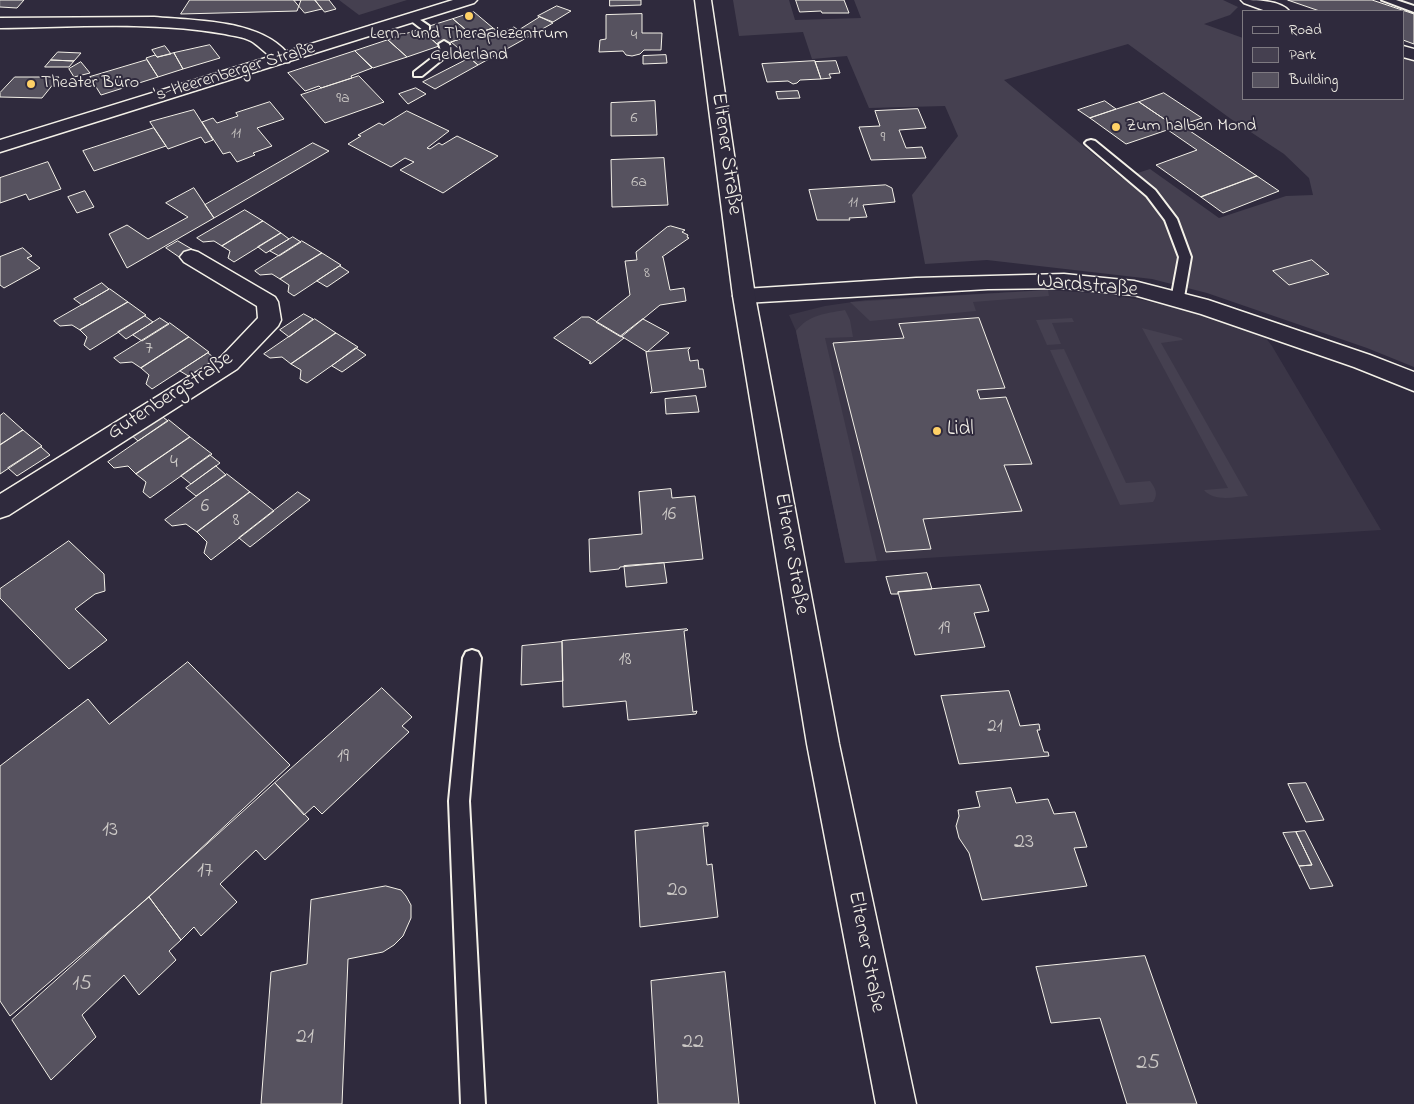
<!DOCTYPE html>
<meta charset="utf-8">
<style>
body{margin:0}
#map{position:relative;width:1414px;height:1104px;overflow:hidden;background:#2f2a3d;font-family:"Indie Flower",sans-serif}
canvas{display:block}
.legend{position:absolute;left:1242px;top:10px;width:162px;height:90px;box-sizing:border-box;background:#2f2a3d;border:1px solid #7e7a81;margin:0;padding:6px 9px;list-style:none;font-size:15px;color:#f4f1e8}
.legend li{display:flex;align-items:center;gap:10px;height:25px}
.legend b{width:25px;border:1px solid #7e7a81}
</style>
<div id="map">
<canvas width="1414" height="1104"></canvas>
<ul class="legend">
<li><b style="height:6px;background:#2f2a3d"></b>Road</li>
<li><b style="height:14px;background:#454050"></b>Park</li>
<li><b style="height:14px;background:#56525f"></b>Building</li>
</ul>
</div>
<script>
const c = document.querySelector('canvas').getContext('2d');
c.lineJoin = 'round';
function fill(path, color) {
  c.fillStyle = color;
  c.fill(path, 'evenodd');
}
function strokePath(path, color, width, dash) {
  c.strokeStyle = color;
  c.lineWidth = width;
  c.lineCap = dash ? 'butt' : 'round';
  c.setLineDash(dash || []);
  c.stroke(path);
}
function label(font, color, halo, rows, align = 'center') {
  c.font = font + ' "Indie Flower",sans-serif';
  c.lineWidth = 4;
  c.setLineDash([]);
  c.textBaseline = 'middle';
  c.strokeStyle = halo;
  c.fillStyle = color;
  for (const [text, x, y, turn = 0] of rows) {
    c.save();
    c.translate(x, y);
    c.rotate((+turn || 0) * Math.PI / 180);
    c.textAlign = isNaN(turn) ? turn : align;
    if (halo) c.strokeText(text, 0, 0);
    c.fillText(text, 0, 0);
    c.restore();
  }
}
fill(new Path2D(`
 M1284,0H1414V46L1403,42V11H1316Z
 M1048,290L1106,294L1142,300L1191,311L1262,333L1272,346L1381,530L845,563L796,331L789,315L825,306L866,300Z`), '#3b3647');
fill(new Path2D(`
 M339,0H407L359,15Z
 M733,0H789L795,20L861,18L854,0H1223L1238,7L1230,15L1204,24L1243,38V99H1403V58L1414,62V367L1367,348L1207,293L1152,279L987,260L925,264L912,195L958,136L945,106L869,108L847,56L812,59L803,32L739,36ZM1128,44L1231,119L1284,154L1309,178L1313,195L1286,196L1219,218L1150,169L1122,178L1004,80Z
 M1048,290L1049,296L973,302L976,311L870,321L850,302Z
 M845,310L850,320L853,337L825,338L877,561L845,563L796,331C810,314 824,314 845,310Z
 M1072,318L1074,322L1052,323L1061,344L1047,345L1036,320Z
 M1142,328L1181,338L1183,340L1161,343L1248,496C1234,497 1214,502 1204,490L1228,488Z
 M1064,349L1126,483L1150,481C1155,488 1159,494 1153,502L1120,505L1050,350Z`), '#454050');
const building = new Path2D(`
 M0,0H24L17,8L0,7Z
 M190,0H301L297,11L181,14Z
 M294,0H315L322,9L305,13Z
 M315,0H329L336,9L325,12Z
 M610,0H641V5L610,6Z
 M796,0H844L849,13H822L821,11L800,12Z
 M1288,0H1372L1414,14V44L1403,40V11H1320Z
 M557,6L571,11L553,22L538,16Z
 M474,12L493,28L472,35L453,19Z
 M642,14V33H662L661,50H644L640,54L632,56L626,55L623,51L599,52L600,40L606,39V15Z
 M540,17L553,23L478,65L451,42L493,28L499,32L514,27L518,30Z
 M453,19L472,35L439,46L421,29Z
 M421,29L439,46L407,57L388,40Z
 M388,40L407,57L373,68L355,51Z
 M210,45L220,58L183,69L174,53Z
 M165,46L171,54L157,57L152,50Z
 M355,51L372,68L351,76L352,78L321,88L319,86L305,91L288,73Z
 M58,52L81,53L74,61L51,60Z
 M174,53L183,69L158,77L146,58L155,55L157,57Z
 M666,55L667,63L643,64V56Z
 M470,58L478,65L435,89L423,82Z
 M51,60L74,61L69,67H45Z
 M147,60L158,77L101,95L90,77Z
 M815,61L821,79L800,80L797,83L793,84L788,81L767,82L762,64Z
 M836,61L840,73L829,74L831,78L821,79L815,62Z
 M81,62L90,73L74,77L69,69Z
 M359,76L384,102L325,123L301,95Z
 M15,77H59L42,98L0,97V93Z
 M416,88L426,94L408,104L399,94Z
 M798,91L800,98L778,99L776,92Z
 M1164,93L1202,118L1176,127L1139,102Z
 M655,101L657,135L611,136V103Z
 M1105,101L1116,109L1090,118L1078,110Z
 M270,102L284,119L257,128L272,146L253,153L255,155L237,162L230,152L223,154L202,122L213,118L217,123L238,116L236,113Z
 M1139,102L1176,127L1126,144L1090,118Z
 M918,109L926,128L899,130L906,148L922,147L926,158L871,160L859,127L880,126L875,111Z
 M194,110L213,140L205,143L201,137L168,149L150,122Z
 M407,111L449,131L427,148L430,149L439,143L442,145L457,136L498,156L443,193L400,170L414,162L405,158L391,167L348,144L361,136L358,135L379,123L383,125Z
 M1181,125L1257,176L1201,197L1156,165L1197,150L1168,130Z
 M154,128L166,146L94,171L83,151Z
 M313,143L329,151L214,218L205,205Z
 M664,158L668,205L612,207L611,160Z
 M48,162L61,189L29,200L26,194L0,203V178Z
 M1257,176L1279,191L1223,213L1201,197Z
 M886,185L892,188L895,202L863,205L867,217L849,218L850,220H817L809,190Z
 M194,188L214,218L127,268L109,234L127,225L148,239L188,217L166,203Z
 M85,191L94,207L77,213L68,197Z
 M245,210L263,221L222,246L214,241L203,242L197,238Z
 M263,221L281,233L234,262L228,258L230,251L222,246Z
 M671,226L685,230L682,232L688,235L687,237L689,238L662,257H663L670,290L684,288L686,301L660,305L621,337L596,322L630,295L625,261L637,260L636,252L667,227Z
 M281,233L289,239L266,253L258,247Z
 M293,237L301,242L279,256L270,251Z
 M178,241L195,251L182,259L166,248Z
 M302,241L322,253L280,279L272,274L260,275L255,271Z
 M23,248L32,256L27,258L40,268L4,288L0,285V257Z
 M322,253L341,265L294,296L288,292L289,285L280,279Z
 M1312,260L1329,274L1289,285L1273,271Z
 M340,266L349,272L327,287L317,281Z
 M102,283L109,289L82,305L74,299Z
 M110,289L128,302L80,330L72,325L60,326L54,321Z
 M128,302L146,315L90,350L84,345L87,337L80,330Z
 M304,314L313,319L289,337L280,330Z
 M145,316L153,322L126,339L118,332Z
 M582,317H589L624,338L591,364L589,363L591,362L554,338Z
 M160,318L169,324L142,341L133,335Z
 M979,318L1005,388L977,390L980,399L1006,397L1032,464L1004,465L1022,511L923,519L931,549L886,552L833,343L904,338L899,324Z
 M315,319L336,333L291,364L282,357L270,358L264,354Z
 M643,319L669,333L647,352L621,336Z
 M170,323L189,337L141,368L132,362L120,363L114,358Z
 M336,333L358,347L307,383L300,379L301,370L291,364Z
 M189,337L209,352L152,389L146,384L149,375L141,368Z
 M356,348L366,355L342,372L332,366Z
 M690,348L688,350L690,361L698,360L699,369H703L706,387L650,393L652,391L646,352Z
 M208,353L217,360L190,377L180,371Z
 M696,396L699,412L666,414L665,399Z
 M4,413L23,430L0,445V416Z
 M159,414L168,421L138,441L129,433Z
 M169,420L190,437L136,474L128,466L114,468L108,462Z
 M23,430L42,446L0,474V445Z
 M190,437L212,454L150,498L143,492L146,482L136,474Z
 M41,447L50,455L17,476L8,468Z
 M210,455L220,463L191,484L181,476Z
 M216,466L226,475L196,496L186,488Z
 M227,474L250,492L197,532L186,524L172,526L165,520Z
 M671,489L672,498L695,496L703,559L620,567L619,569L590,572L589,539L642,534L639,492Z
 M250,492L274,511L211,560L204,553L207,542L197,532Z
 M298,492L310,500L250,547L239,538Z
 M69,541L104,574L105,591L95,594L75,609L107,640L69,669L0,598V589Z
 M664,563L667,583L626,587L624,566Z
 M927,573L932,589L898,592V594H891L886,577Z
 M980,585L989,611L974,613L985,647L915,655L898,592Z
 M687,629L688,630L684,631L693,712L697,711L696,714L628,720L626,701L563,707L562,641Z
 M562,642L563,681L521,685L522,646Z
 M188,662L290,765L149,897L10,1016L0,1001V766L88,699L109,724Z
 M382,688L412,717L402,726L409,732L322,814L314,806L304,815L275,783Z
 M1009,691L1020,726L1039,724L1040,730H1037L1044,752H1048L1049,756L959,764L941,696Z
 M275,783L309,819L265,860L256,850L220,884L237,902L201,936L194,927L181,940L149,897Z
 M1306,783L1324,820L1306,822L1288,784Z
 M1011,788L1016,803L1048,799L1054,814L1075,812L1087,847L1074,848L1087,886L982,900L969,853L959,838L956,826L959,816L958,810L980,807L976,792Z
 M708,823V826H703L707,865L712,864L718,917L640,927L635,831Z
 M1305,831L1333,886L1310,889L1299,866L1312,865L1296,832Z
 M1296,832L1312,865L1299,866L1283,833Z
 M386,886L401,890L406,896L411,905V918L403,936L394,945L383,952L348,959L342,1104H261L271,972L307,964L311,900Z
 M149,897L181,940L169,951L176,960L139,995L124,975L82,1015L96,1037L51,1080L12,1020Z
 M1145,956L1197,1104H1127L1100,1018L1051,1023L1036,967Z
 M725,972L739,1104H658L651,981Z`);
fill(building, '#56525f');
strokePath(building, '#f4f1e8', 1);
const lane = new Path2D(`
 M1382,0H1396L1414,6V12Z
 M413,15L429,26V30H423L410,20V16Z
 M444,41L449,44L451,52L449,54L422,76H414V72L441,51L439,44Z
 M1091,140L1095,141L1155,190L1177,219L1191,257L1183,303H1173L1171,300L1179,257L1165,220L1147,196L1087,145L1085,143L1087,141Z
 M472,650L478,652L481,658L469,801L485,1104H461L449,801L463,658L466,652Z`);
const street = new Path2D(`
 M1241,0C1255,0 1280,0 1289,11H1266L1244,3Z
 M154,17C196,21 265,19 291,58L289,62C274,65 263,48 251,41C244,37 233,36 225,34C152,21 74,27 0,28V18Z
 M1403,46L1414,49V60L1403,57Z
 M191,250L198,252L275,297L278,302L281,320L278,326L237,369L9,515L0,518V494L221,357L258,318L257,306L184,262L180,257L184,252Z
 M1064,274L1134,281L1208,300L1370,355L1414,372V391L1354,367L1201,314L1134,295L1064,288L988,289L744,303L736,301L733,296L736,291L744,289L916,278Z`);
const secondary = new Path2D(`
 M453,0H477L474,3L0,152V140Z
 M695,0H711L755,296L839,744L916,1104H876L807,744L733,296Z`);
strokePath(lane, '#f4f1e8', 4);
strokePath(street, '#f4f1e8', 3);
strokePath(secondary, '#f4f1e8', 3);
fill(lane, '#2f2a3d');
fill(street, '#2f2a3d');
fill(secondary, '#2f2a3d');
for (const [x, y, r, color] of [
 [469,16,5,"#ffd166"],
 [31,84,5,"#ffd166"],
 [1116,127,5,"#ffd166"],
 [937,431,5,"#ffd166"]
]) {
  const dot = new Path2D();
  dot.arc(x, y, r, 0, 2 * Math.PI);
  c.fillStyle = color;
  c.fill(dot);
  strokePath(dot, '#2f2a3d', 2);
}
label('16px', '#ccc9c6', null, [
 ["4",634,36],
 ["9a",343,99],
 ["6",634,119],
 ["11",236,134],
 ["9",883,138],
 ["6a",639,183],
 ["11",853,203],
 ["8",647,274]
]);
label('18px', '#f4f1e8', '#2f2a3d', [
 ["Lern- und Therapiezentrum",469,35,"center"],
 ["Gelderland",469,56,"center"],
 ["Theater Büro",41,84],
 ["Zum halben Mond",1126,127]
], 'left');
label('18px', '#f4f1e8', '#2f2a3d', [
 ["'s-Heerenberger Straße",235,73,-17]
]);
label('19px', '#ccc9c6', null, [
 ["7",149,350],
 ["4",174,464],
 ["6",205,508],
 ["16",669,516],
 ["8",236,522],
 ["19",944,630],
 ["18",625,661],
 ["21",995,728],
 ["19",343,758]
]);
label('21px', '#f4f1e8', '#2f2a3d', [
 ["Eltener Straße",725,154,82],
 ["Wardstraße",1087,287,5],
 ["Gutenbergstraße",171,397,-33],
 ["Eltener Straße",790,554,80],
 ["Eltener Straße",865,952,79]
]);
label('21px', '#f4f1e8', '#2f2a3d', [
 ["Lidl",947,431]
], 'left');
label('22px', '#ccc9c6', null, [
 ["13",110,831],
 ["23",1024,843],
 ["17",205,872],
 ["20",677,891],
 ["15",82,985],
 ["21",305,1038],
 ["22",693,1043],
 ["25",1148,1064]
]);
</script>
